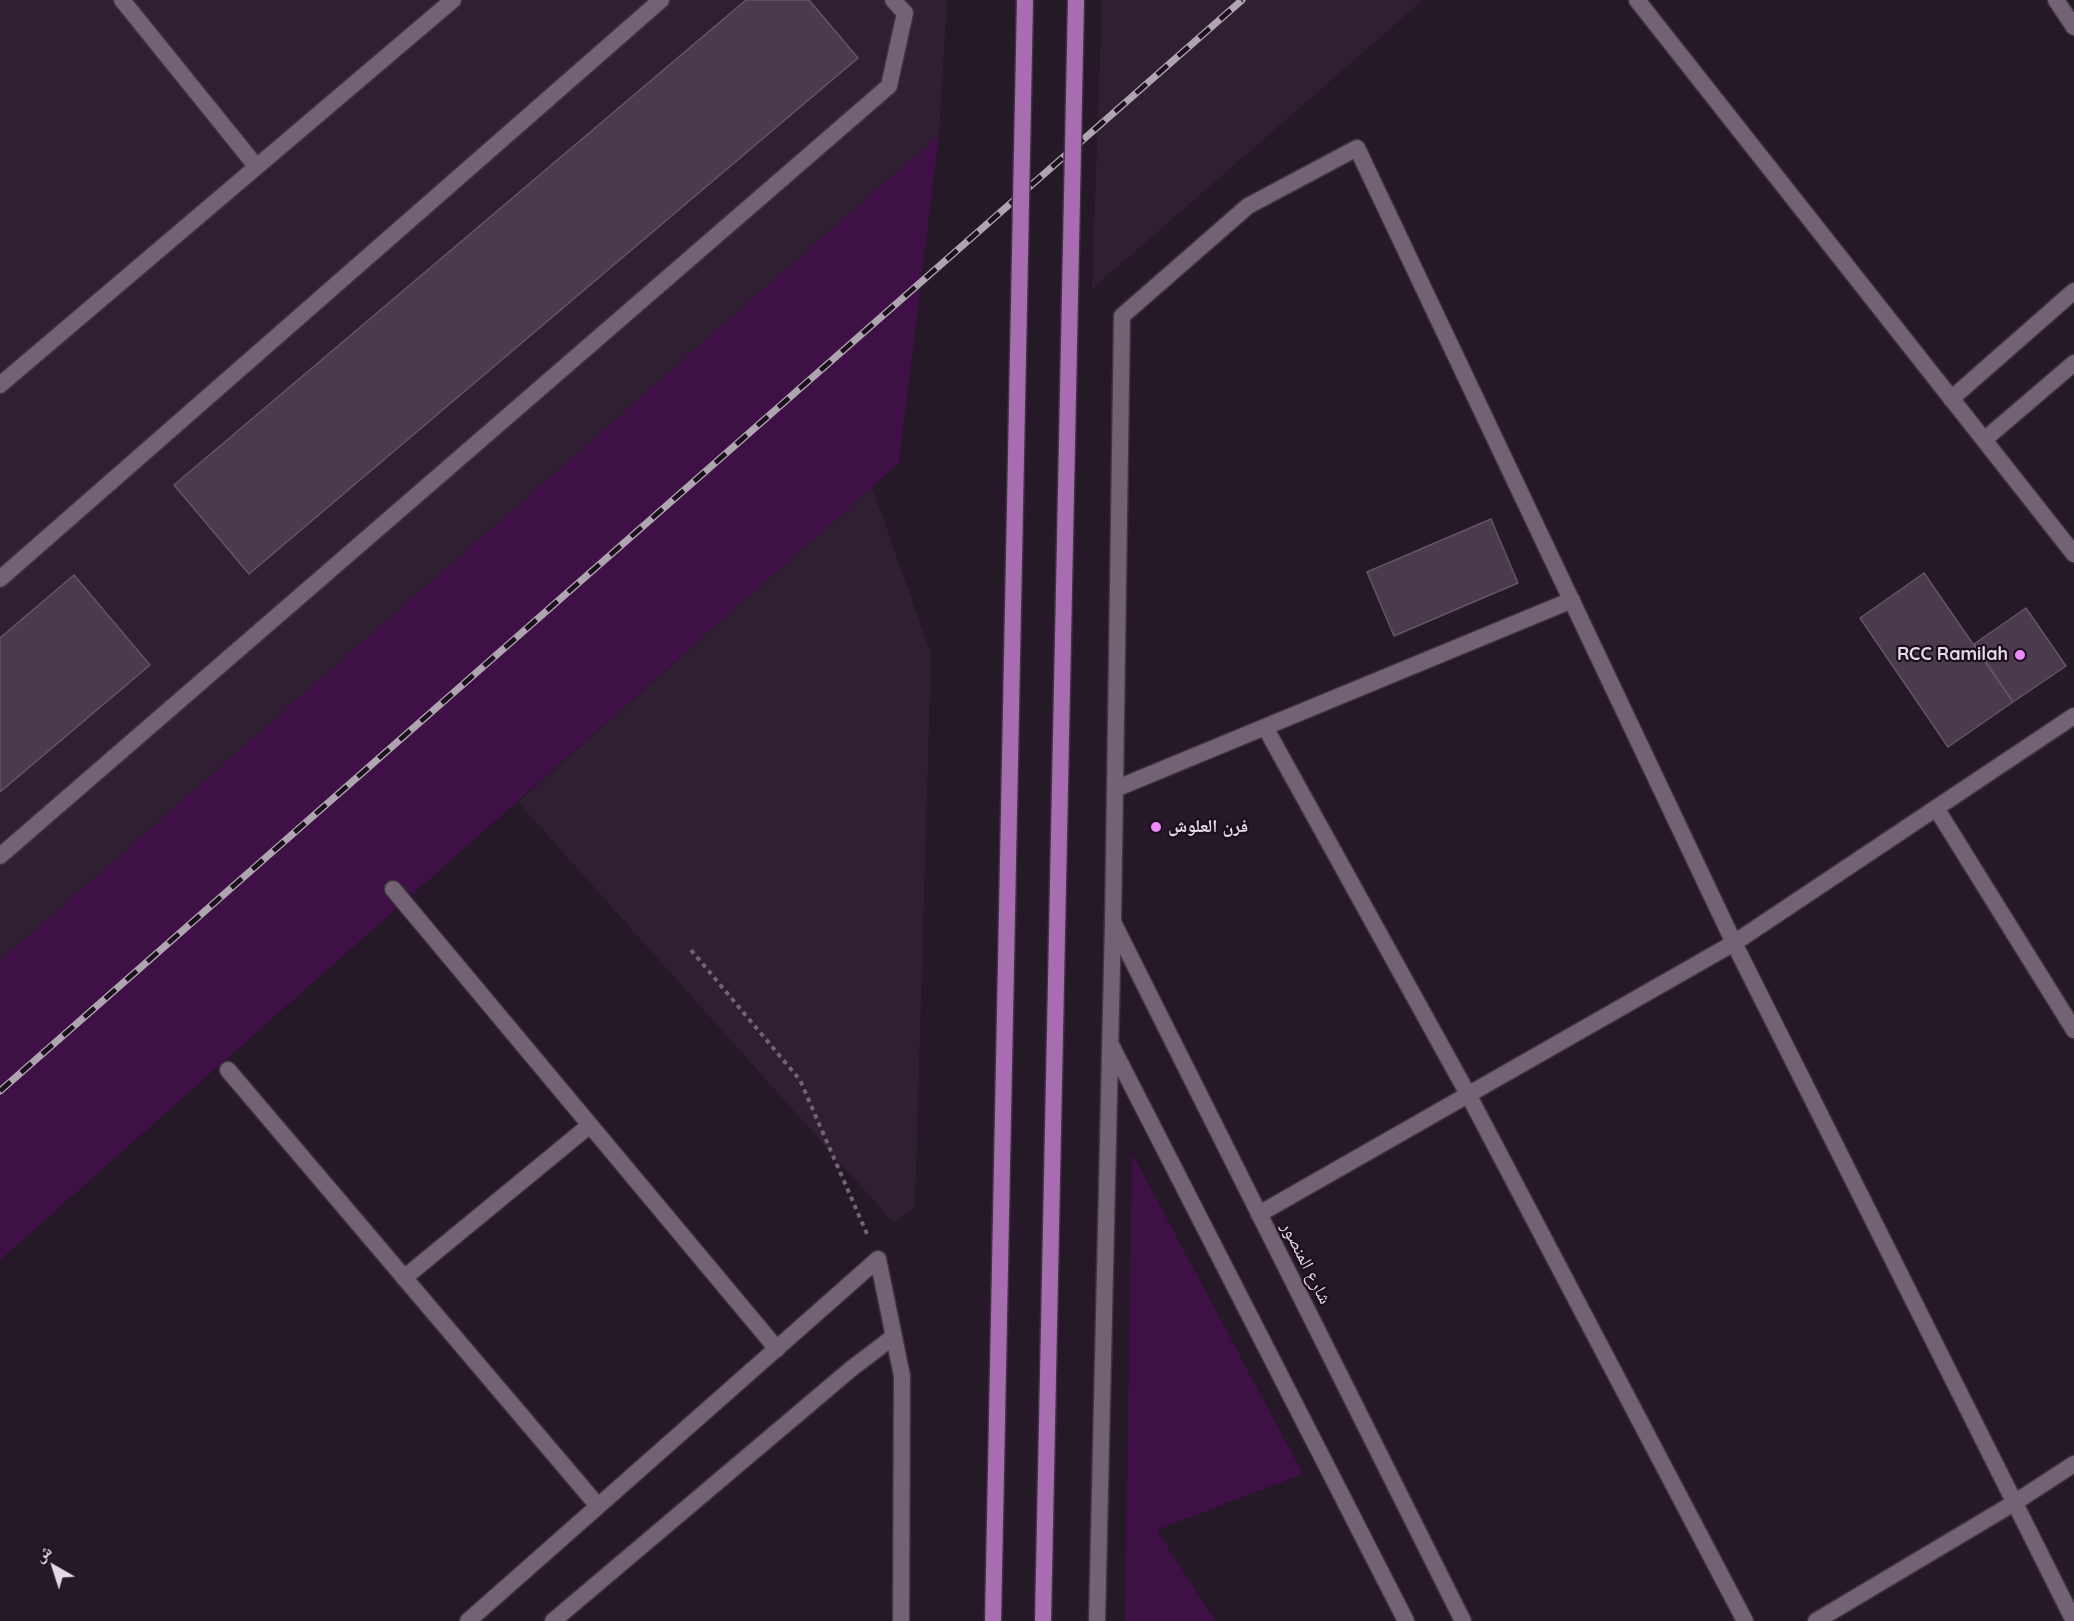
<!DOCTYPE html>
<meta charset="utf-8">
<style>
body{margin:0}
#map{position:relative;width:2074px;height:1621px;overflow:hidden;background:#251827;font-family:Quicksand,"Noto Naskh Arabic",sans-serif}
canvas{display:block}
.north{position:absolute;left:24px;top:1537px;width:60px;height:60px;-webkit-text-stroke:4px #1c0f1d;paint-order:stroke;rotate:321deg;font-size:16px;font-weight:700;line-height:24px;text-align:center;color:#e3dae4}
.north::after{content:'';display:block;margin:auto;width:21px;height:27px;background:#e3dae4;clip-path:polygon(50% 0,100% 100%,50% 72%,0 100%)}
</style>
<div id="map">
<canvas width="2074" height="1621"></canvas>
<div class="north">ش</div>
</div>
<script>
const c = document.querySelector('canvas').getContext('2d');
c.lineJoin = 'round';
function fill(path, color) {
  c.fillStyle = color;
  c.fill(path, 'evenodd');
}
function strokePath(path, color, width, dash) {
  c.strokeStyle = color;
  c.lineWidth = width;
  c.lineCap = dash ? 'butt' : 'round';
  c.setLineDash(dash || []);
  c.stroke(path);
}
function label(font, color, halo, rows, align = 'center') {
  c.font = font + ' Quicksand,"Noto Naskh Arabic",sans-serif';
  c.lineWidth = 4.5;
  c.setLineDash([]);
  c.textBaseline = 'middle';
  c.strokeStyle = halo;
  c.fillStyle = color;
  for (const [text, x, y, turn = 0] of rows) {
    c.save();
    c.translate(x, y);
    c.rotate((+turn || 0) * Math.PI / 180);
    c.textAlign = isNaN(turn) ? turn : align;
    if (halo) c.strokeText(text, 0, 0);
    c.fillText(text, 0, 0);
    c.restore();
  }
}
fill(new Path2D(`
 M0,0H947L939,135L0,961Z
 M1102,0H1423L1092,289Z
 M872,487L931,654L915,1206L894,1223L518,802Z`), '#301f33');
fill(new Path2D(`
 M939,135L899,463L0,1260V961Z
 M1132,1153L1303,1474L1157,1530L1215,1621H1125Z`), '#3f1046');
const building = new Path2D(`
 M746,0H809L858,58L249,574L174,485Z
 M1491,519L1518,583L1394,636L1367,572Z
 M1924,573L2013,702L1948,747L1860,618Z
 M74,575L150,665L0,792V638Z
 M2026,608L2066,666L2013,702L1974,644Z`);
fill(building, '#493b4b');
strokePath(building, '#645566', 1.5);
const service = new Path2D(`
 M0,385L453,0
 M0,579L661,0
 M0,856L889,86L905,13L893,0`);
const minor = new Path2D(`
 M122,0L256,166
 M1637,0L2074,554
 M2056,0L2074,27
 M1951,399L2074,291
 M1984,440L2074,363
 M1265,727L1469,1096L1745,1621
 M1115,789L1572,600
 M1936,808L2074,1030
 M393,889L777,1349
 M228,1070L598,1506
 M1259,1214L1734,943L2074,716
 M404,1278L590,1125
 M1097,1621L1113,922L1122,316L1248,206L1357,148L1734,943L2074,1621
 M1816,1621L2014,1503L2074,1464`);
const tertiary = new Path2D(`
 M1113,922L1463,1621
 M1111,1045L1406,1621`);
const secondary = new Path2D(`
 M468,1621L878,1259L902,1376L901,1621
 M553,1621L851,1369L893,1337`);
strokePath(service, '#3d333f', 19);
strokePath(minor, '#3d333f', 19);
strokePath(tertiary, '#3d333f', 19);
strokePath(secondary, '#3d333f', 19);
strokePath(new Path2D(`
 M691,950L800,1080L867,1234`), '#6f6471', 4, [4.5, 4.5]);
strokePath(service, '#726274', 16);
strokePath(minor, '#726274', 16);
strokePath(tertiary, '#726274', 16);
strokePath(secondary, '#726274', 16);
const rail = new Path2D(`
 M0,1091L1242,0`);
strokePath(rail, '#afa5b0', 7);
strokePath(rail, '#1c0f1d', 4.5, [14]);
const primaryBridge = new Path2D(`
 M993,1621L1025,0
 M1043,1621L1076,0`);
strokePath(primaryBridge, '#3d333f', 19, []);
strokePath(primaryBridge, '#a86db1', 16);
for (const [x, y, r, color] of [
 [2020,655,6,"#ec8cfa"],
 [1156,827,6,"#ec8cfa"]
]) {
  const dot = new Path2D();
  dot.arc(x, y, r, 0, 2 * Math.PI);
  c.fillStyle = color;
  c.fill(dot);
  strokePath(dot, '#1c0f1d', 2);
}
label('bold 18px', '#e3dae4', '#1c0f1d', [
 ["RCC Ramilah",2008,655],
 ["فرن العلوش",1168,827,"left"]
], 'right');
label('18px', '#e3dae4', '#1c0f1d', [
 ["شارع المنصور",1306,1263,63]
]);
</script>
